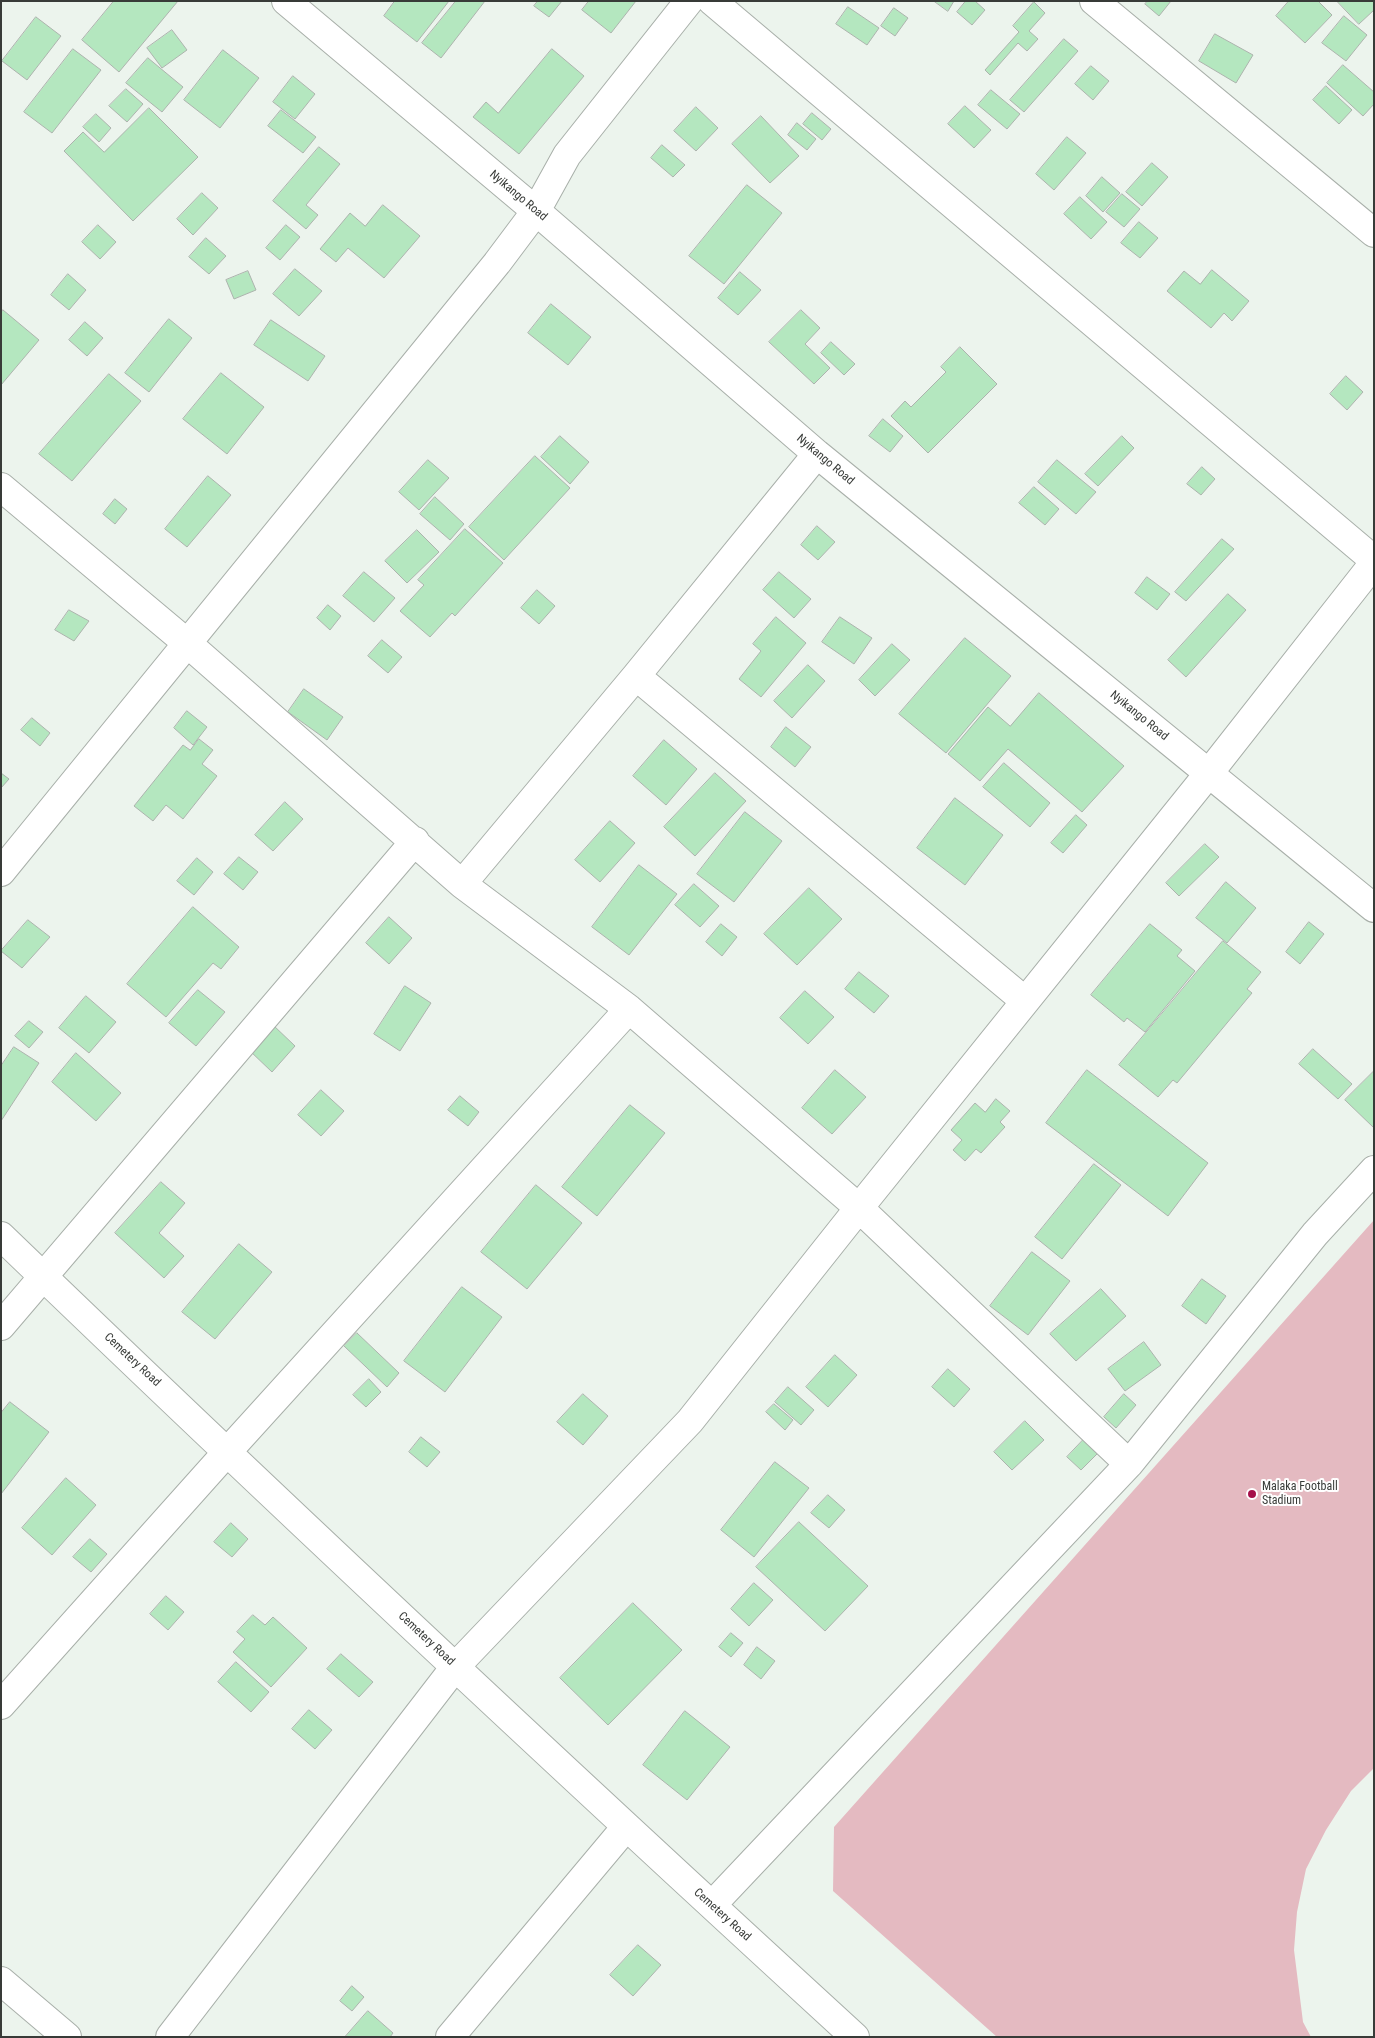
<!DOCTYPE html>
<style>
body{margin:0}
#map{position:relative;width:1375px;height:2038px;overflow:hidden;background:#ecf4ed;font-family:"Roboto Condensed",sans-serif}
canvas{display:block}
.frame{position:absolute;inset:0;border:2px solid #383b38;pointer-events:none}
</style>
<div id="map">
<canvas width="1375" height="2038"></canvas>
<div class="frame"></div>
</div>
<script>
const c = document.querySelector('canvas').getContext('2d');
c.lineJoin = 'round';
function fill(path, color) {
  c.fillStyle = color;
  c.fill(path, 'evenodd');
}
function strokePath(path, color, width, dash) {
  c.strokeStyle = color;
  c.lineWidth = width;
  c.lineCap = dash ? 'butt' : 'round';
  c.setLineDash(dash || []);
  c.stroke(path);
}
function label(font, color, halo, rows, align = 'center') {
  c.font = font + ' "Roboto Condensed",sans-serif';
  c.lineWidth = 4;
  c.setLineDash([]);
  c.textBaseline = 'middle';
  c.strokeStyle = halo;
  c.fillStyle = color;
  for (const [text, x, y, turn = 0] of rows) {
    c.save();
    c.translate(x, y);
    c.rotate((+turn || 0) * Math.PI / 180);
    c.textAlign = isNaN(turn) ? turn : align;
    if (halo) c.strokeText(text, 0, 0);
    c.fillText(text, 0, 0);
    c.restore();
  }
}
fill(new Path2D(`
 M1374,1220V1768L1351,1791L1326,1830L1306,1869L1297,1912L1294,1950L1303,2022L1311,2037H997L833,1891L834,1827Z`), '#e4bac1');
const building = new Path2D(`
 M114,1H178L119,72L82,40Z
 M395,1H449L417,42L384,16Z
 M456,1H485L441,58L422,43Z
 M538,1H562L549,17L534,6Z
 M589,1H636L611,33L582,10Z
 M934,1H954L948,11Z
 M966,1H975L985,10L972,25L957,12Z
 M1148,1H1171L1159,16L1145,4Z
 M1289,1H1318L1332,15L1305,43L1276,16Z
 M1337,1H1374V10L1359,24Z
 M1034,2L1045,13L1029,31L1038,39L1027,51L1018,43L990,75L985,70L1019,32L1013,26Z
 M848,7L879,28L867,45L836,24Z
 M894,8L908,18L895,36L881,26Z
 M1344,16L1367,35L1346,61L1322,43Z
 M36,17L61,36L27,80L2,61Z
 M172,30L187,50L162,68L147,48Z
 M1215,34L1253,55L1236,83L1199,61Z
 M1064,39L1078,51L1024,112L1010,100Z
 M73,49L101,70L52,133L24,112Z
 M552,49L584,76L519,154L473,117L486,102L498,113Z
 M223,50L259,78L220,128L184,100Z
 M148,58L183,87L162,112L126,83Z
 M1343,65L1374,92V104L1363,116L1327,83Z
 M1091,66L1109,81L1093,100L1075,84Z
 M293,76L315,94L295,119L273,102Z
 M1326,86L1352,110L1339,124L1313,100Z
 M126,89L143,104L127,122L109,106Z
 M991,90L1020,114L1007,129L978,105Z
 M965,106L991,130L974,148L948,124Z
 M696,107L718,128L696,151L674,131Z
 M149,108L198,157L133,221L64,151L83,132L104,152Z
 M281,110L316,137L303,153L268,126Z
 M812,113L831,129L822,140L803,124Z
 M96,114L111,128L99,142L83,127Z
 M761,116L799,156L770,183L732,144Z
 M797,123L816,139L807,150L788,135Z
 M1067,137L1086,153L1054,190L1036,174Z
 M662,145L685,165L673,177L651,158Z
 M319,147L340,164L306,205L318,215L306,229L273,201Z
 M1152,163L1168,177L1142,206L1126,192Z
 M1102,177L1120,193L1103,212L1086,196Z
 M747,185L782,213L724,284L689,256Z
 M202,193L218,208L193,235L177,219Z
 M1122,194L1140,209L1124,227L1106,212Z
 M1080,197L1107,222L1091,239L1064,214Z
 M383,205L420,236L384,278L348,248L336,262L320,249L350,213L365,226Z
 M1139,222L1158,238L1140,258L1121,243Z
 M98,225L116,242L100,259L82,242Z
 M286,225L300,237L280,260L266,248Z
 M206,238L226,256L209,274L189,257Z
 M295,269L322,291L299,316L273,294Z
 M1212,270L1249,301L1232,321L1224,313L1211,328L1167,291L1184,271L1200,284Z
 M248,271L256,290L234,299L226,280Z
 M740,272L761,290L738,315L718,298Z
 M68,274L86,290L69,310L51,295Z
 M551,304L591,337L568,365L528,333Z
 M3,310L39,340L1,385V313Z
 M801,310L820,328L805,344L830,368L814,384L769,342Z
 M169,319L192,338L149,392L125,373Z
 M271,320L325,356L308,381L254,345Z
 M85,322L103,338L87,356L69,340Z
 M831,342L855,364L844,375L821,353Z
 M960,347L997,384L928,453L891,416L905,401L911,407L946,372L941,367Z
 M221,373L264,407L227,454L183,419Z
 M109,374L141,401L72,481L39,454Z
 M1346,376L1363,392L1347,410L1330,394Z
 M883,419L903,436L890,452L869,436Z
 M560,436L589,462L570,484L541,457Z
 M1122,436L1134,448L1098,486L1085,474Z
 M535,456L570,488L504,560L469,527Z
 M428,460L449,478L419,510L399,492Z
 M1057,460L1096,492L1076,514L1038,482Z
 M1202,467L1215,479L1201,495L1187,484Z
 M208,476L231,495L187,547L165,529Z
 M1034,487L1059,509L1045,525L1019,503Z
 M435,497L464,524L450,540L420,514Z
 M115,499L127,509L115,524L103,514Z
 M817,526L835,542L818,560L801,545Z
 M465,529L503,563L455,616L452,613L430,637L400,611L424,585L418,580Z
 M417,530L439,552L407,583L385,561Z
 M1222,539L1234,549L1186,601L1175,592Z
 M364,572L395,598L374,622L343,596Z
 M779,572L811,599L794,618L763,590Z
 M1147,577L1170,594L1157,610L1135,593Z
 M537,590L555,606L539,624L521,608Z
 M1228,594L1246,610L1186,677L1168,660Z
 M328,605L341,616L330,630L317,618Z
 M69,610L89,621L74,641L55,630Z
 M776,617L806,643L761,697L739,679L761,651L753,644Z
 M840,617L872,638L854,664L822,642Z
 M965,638L1011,676L946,753L899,714Z
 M382,640L402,657L388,673L368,656Z
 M892,644L910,660L875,696L859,680Z
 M808,665L825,681L792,718L774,701Z
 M304,689L343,717L327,740L288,712Z
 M1039,693L1124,766L1082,812L1008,749L980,781L948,754L988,707L1010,726Z
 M187,711L207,727L193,745L174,728Z
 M32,718L50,733L40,746L21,730Z
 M786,727L811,747L795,767L771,747Z
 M199,739L213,750L202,764L217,776L183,819L166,805L153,821L134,806L183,745L190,750Z
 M664,740L697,769L666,805L633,776Z
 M1004,763L1050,803L1030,827L983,787Z
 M1,773L9,779L1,788Z
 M715,773L746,801L695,856L664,827Z
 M955,798L1003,835L965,885L917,848Z
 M285,802L303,819L273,851L255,835Z
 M745,812L782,841L734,902L697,874Z
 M1076,815L1087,825L1063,853L1051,843Z
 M610,821L635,843L600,882L575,860Z
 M1205,844L1219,857L1179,896L1166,883Z
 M239,857L258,872L243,890L224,874Z
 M197,858L213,872L194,895L177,881Z
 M639,865L677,894L629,955L592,927Z
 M1226,882L1256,908L1227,943L1196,918Z
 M694,884L719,906L700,927L675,905Z
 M809,888L842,919L797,965L764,934Z
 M193,907L239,947L221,969L213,963L166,1017L127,984Z
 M389,917L412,938L389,964L366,943Z
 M28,920L50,937L22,968L1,951Z
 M1309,922L1324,934L1300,964L1286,952Z
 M721,924L737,937L722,956L706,942Z
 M1150,924L1182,950L1177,956L1195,971L1145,1032L1127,1018L1124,1022L1091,995Z
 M1223,941L1261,972L1247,989L1252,993L1177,1083L1173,1080L1158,1097L1119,1065Z
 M859,972L889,996L874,1013L845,989Z
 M405,986L431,1003L400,1051L374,1034Z
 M198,990L225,1012L196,1046L169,1023Z
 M805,991L834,1017L808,1044L780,1018Z
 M86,996L116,1022L89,1053L59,1028Z
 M29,1021L43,1032L29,1048L15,1036Z
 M273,1025L295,1046L272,1072L249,1050Z
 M14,1047L39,1063L1,1121V1066Z
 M1313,1049L1352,1084L1338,1099L1299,1064Z
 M76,1053L121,1093L96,1121L52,1082Z
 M835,1070L866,1097L832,1134L802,1108Z
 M1087,1070L1208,1163L1168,1216L1046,1123Z
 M1374,1071V1128L1345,1100Z
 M321,1090L344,1111L321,1136L298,1115Z
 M460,1096L479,1112L468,1126L448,1110Z
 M996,1099L1010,1111L1000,1122L1005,1127L981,1153L976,1149L965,1161L953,1150L962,1140L951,1130L975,1103L985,1112Z
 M630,1105L665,1133L597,1216L562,1187Z
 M1094,1164L1121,1185L1062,1259L1035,1237Z
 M161,1182L185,1203L159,1233L184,1256L164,1278L115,1233Z
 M536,1185L582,1223L527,1289L481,1252Z
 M239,1244L272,1272L215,1339L182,1312Z
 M1032,1252L1070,1281L1028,1335L990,1306Z
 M1202,1279L1226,1296L1206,1324L1182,1306Z
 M462,1287L502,1317L445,1392L404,1361Z
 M1101,1289L1126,1316L1076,1361L1050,1334Z
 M357,1333L399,1373L387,1387L344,1346Z
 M1144,1342L1161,1365L1125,1391L1108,1369Z
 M835,1355L857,1375L828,1407L806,1387Z
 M948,1369L970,1389L954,1407L932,1387Z
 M369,1379L381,1392L366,1407L353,1395Z
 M788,1387L814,1410L801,1425L775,1402Z
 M583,1394L608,1416L583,1445L557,1422Z
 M1124,1394L1136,1405L1116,1428L1104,1417Z
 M10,1402L49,1432L1,1494V1413Z
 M774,1404L793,1420L785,1430L766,1412Z
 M1025,1421L1044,1440L1012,1470L994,1452Z
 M421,1437L440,1452L427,1467L409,1452Z
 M1086,1437L1100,1451L1081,1470L1067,1457Z
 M775,1462L809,1488L754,1557L721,1530Z
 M66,1478L96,1505L52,1555L22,1528Z
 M828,1495L845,1510L829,1528L811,1513Z
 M799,1522L868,1586L825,1631L756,1567Z
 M231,1523L248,1539L232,1557L214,1542Z
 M90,1539L107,1554L91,1572L73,1557Z
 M754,1583L773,1600L749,1626L731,1609Z
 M166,1596L184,1612L168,1630L150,1614Z
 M633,1603L682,1650L608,1725L560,1678Z
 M253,1615L265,1625L273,1617L307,1648L271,1687L233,1652L245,1639L237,1632Z
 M731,1633L743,1643L731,1657L719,1647Z
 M757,1647L775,1661L761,1679L744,1665Z
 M341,1654L373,1682L359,1697L327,1669Z
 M236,1662L269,1692L251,1712L218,1682Z
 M309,1710L332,1730L315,1749L292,1729Z
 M685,1711L730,1747L687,1800L643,1765Z
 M638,1945L661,1965L633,1996L610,1975Z
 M352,1986L364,1997L352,2011L340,2001Z
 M368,2011L393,2033L390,2037H345Z`);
fill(building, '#b4e7bf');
strokePath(building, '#acb3ad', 1);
const street = new Path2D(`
 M286,1L536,211L817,454L1374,908
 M712,1L1374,560
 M1094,1L1374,233
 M1,487L187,643L462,884L629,1009L859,1208L1129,1464
 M636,676L1025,1001
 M1,872L497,263L536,211L567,155L689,1
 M462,884L636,676L817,454
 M1,1236C282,1507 567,1773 855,2037
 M1,1326L415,841
 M1,1705L228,1451L629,1009
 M712,1905L1129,1464L1315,1234L1374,1170
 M1,1981L67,2037
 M170,2037L455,1667L690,1421L859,1208L1209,773L1374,563
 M450,2037L626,1827`);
strokePath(street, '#a8afa9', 30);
strokePath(street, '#fff', 28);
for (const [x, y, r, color] of [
 [1252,1494,5,"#a5104a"]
]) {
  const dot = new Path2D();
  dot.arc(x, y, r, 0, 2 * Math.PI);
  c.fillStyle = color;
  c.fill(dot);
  strokePath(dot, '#fff', 2);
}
label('12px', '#383b38', '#fff', [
 ["Nyikango Road",518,196,40],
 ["Nyikango Road",825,460,40],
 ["Nyikango Road",1139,716,39],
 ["Cemetery Road",132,1360,43],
 ["Cemetery Road",426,1639,43],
 ["Cemetery Road",722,1915,42]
]);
label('12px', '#383b38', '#fff', [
 ["Malaka Football",1262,1487],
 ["Stadium",1262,1501]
], 'left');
</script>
